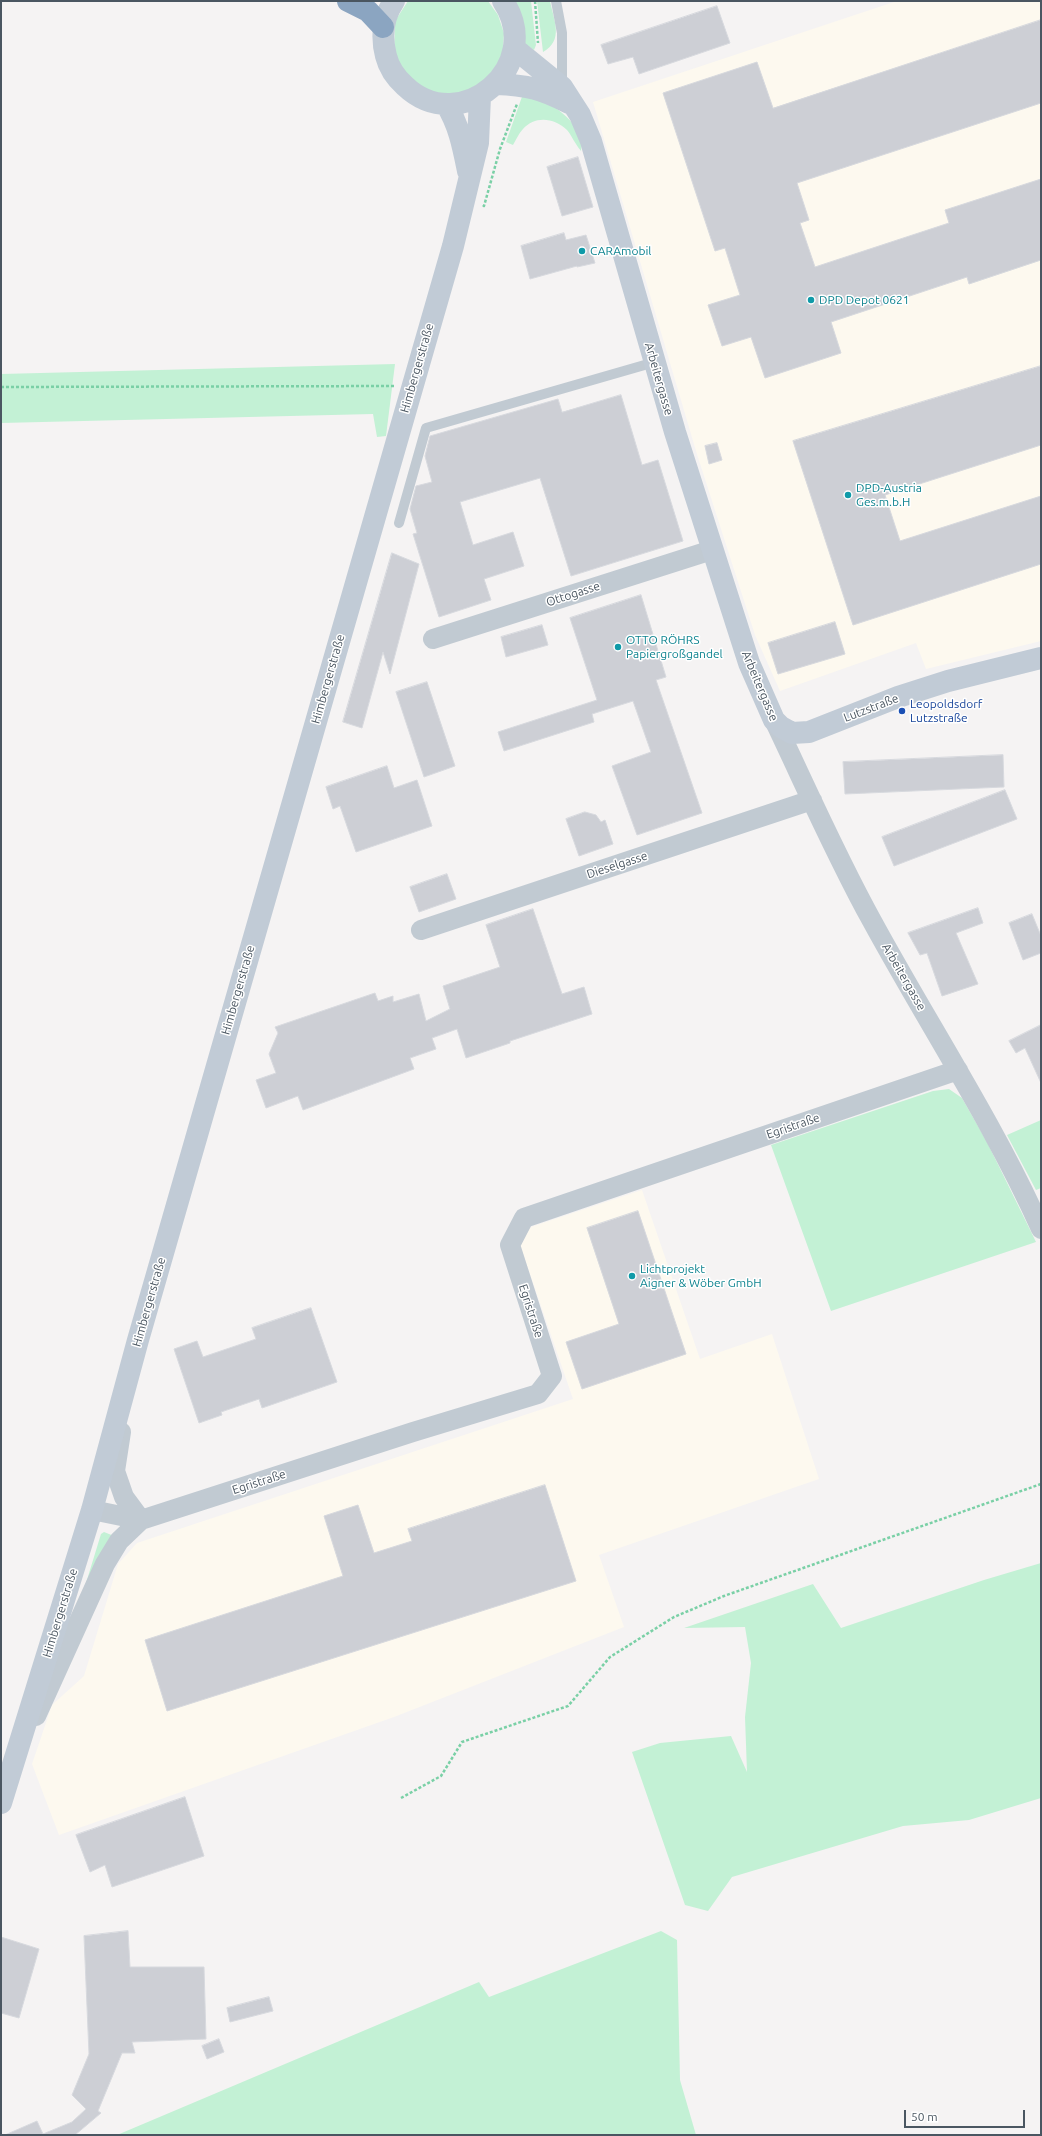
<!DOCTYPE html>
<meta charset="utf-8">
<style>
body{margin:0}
#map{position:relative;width:1042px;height:2136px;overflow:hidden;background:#f5f3f3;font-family:Ubuntu,sans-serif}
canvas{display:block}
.frame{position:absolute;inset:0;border:2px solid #4a5661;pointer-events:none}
.scale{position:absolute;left:904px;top:2110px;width:121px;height:18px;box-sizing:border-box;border:2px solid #4a5661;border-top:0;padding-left:5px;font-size:12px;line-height:14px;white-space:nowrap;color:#4a5661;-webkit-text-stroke:3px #fff;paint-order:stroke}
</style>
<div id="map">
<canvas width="1042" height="2136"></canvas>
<div class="frame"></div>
<div class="scale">50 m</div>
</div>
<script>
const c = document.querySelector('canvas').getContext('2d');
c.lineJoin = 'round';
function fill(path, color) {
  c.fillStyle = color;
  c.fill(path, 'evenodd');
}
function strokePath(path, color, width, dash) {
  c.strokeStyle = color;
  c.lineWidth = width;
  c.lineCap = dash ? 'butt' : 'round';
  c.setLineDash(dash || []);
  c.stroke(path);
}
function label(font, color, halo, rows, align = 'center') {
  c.font = font + ' Ubuntu,sans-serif';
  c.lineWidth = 3;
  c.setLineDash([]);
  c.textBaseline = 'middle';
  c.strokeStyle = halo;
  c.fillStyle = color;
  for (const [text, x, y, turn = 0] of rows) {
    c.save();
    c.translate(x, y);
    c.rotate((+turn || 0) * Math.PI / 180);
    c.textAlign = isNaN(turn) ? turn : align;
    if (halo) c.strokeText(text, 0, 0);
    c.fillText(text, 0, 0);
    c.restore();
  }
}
fill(new Path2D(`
 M897,1H1041V641L926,669L916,643L780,691L755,635L696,451L593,102Z
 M642,1190L700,1359L772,1334L819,1479L599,1555L624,1627L394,1717L59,1835L32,1764L52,1705L84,1676L118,1564L137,1543L573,1399L520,1245L531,1227Z`), '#fdf9ef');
fill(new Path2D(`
 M408,1H488L498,15L504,33L503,52L497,69L485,83L451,97L416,87L394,57L395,21Z
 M512,1H531L536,45L534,50L524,43Z
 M537,1H550C554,21 564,40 543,52Z
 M524,91C546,99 588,124 581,151C575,144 572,136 567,130C555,118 535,115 523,129C519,133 516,140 513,145L506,142Z
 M395,364L386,436L377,437L373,414L1,423V374Z
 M949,1089L962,1098L987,1142L1036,1242L831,1311L771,1145L933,1091Z
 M1041,1120V1188L1036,1190L1007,1135Z
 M104,1532L114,1536L86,1583L101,1534Z
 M1041,1563V1798L969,1820L903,1826L732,1877L708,1911L685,1905L632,1752L660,1743L731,1736L747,1772L745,1717L751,1663L745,1627L684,1628L813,1584L841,1628L984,1580Z
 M661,1931L677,1940L680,2080L696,2135H117L479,1982L489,1997Z`), '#c3f1d5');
const building = new Path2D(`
 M717,6L730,43L639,74L633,57L608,64L601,45Z
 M1041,20V103L797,183L809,220L800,223L815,267L949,223L945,210L1041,179V260L969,284L967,277L831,322L841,353L765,378L751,337L722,346L708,305L740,295L725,248L715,251L663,93L757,62L773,108Z
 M578,157L593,207L562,216L547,167Z
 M564,233L566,240L586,235L595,263L577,267V266L530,279L521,246Z
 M1041,366V445L885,495L900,541L1041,496V564L853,625L793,441Z
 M621,395L642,465L658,460L683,541L571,576L540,478L460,502L473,545L513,532L524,566L484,579L491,600L439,617L413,534L417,533L410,509L416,486L432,482L425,456L430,436L558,399L562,412Z
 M717,443L722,460L709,464L705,446Z
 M392,553L419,564L390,674L383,652L362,728L343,722Z
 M641,595L666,677L656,680L702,813L637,835L612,766L651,752L633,701L592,714L594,722L504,751L498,732L597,700L570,618Z
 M835,622L845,654L778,674L768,643Z
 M542,625L548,645L506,657L501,637Z
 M427,682L455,766L424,777L396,692Z
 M1003,755L1004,787L845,794L843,762Z
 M387,766L394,788L417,780L432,826L356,852L340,806L333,809L326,787Z
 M1005,790L1017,819L894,866L882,837Z
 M585,812L596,815L601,822L605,820L613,844L579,856L566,819Z
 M447,874L456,899L419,912L410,887Z
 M978,908L983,923L956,933L978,984L942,996L927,953L920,955L908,933Z
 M533,909L562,994L584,987L592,1014L510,1041V1043L466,1058L457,1029L432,1038L436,1049L410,1058L414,1069L303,1110L298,1096L266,1108L256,1080L276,1073L269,1054L278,1033L275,1027L375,993L378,1001L393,996V1002L419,994L426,1021L450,1009L443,986L500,967L486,925Z
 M1032,914L1041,936V953L1023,960L1009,923Z
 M1041,1025V1083L1025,1048L1016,1053L1009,1041Z
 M638,1211L686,1354L582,1389L566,1342L619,1324L587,1228Z
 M311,1308L337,1382L262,1408L259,1399L221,1412L222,1415L199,1423L174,1349L197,1341L203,1357L256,1339L252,1328Z
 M545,1485L576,1581L167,1711L145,1640L343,1576L324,1516L358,1505L374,1553L412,1541L408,1529Z
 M185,1797L204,1856L112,1887L105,1865L90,1872L76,1835Z
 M128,1931L130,1967H204L206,2039L132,2042L135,2053H122L98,2111L101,2113L75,2135H5L37,2121L43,2134L72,2122L86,2109L72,2095L89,2054L84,1936Z
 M1,1937L39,1949L19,2018L1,2013Z
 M269,1997L273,2011L230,2022L227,2008Z
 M219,2039L224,2052L207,2059L202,2046Z`);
fill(building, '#cdcfd5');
strokePath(building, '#d7d9de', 1);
strokePath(new Path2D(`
 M535,1L538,43
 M483,205L484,206L500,149L517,104
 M1,387L394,386
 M401,1798L441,1776L462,1742L568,1706L610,1657L674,1617L724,1596L1041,1484`), '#7ad0a6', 2.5, [3, 2]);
strokePath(new Path2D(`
 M556,1L562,33V85
 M399,523L426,428L655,362`), '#c1cad2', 10);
strokePath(new Path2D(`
 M433,639L712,550
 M774,720C806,787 836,856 872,921C928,1024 993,1122 1041,1229
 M421,930L812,800
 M92,1510L141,1520L413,1432L538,1394L552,1376L510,1245L524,1218L958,1070
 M36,1716L105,1564L119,1541L141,1520L124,1497L115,1471L121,1432`), '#c1cad2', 20);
strokePath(new Path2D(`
 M394,1C383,17 381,37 386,56C389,68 396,78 405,86C461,139 546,65 503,1
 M514,48L562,87L580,115L591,141L675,432L749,663L774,720L781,727L792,733L809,732L898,697L948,681L1041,658
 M496,84C527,85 542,89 569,103
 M446,104C459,125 463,146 468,171
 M1,1803L92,1510L138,1340L453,246L478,143L480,96`), '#c1cbd6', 22);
strokePath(new Path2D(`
 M348,1L368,11L383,27`), '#8ba5c1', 22);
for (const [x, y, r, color] of [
 [582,251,4,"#0f9aa8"],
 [811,300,4,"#0f9aa8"],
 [848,495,4,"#0f9aa8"],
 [618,647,4,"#0f9aa8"],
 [902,711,4,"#1a4fb4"],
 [632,1276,4,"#0f9aa8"]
]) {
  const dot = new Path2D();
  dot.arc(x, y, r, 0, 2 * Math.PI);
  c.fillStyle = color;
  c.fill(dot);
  strokePath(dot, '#fff', 1.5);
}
label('12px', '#0d838f', '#fff', [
 ["CARAmobil",590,251],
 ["DPD Depot 0621",819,300],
 ["DPD-Austria",856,488],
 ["Ges.m.b.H",856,502],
 ["OTTO RÖHRS",626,640],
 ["Papiergroßgandel",626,654],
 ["Lichtprojekt",640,1269],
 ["Aigner & Wöber GmbH",640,1283]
], 'left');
label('12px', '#4a5661', '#fff', [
 ["Himbergerstraße",417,368,-74],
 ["Arbeitergasse",659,379,74],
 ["Ottogasse",573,594,-18],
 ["Himbergerstraße",328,679,-74],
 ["Arbeitergasse",760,686,67],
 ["Lutzstraße",871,708,-21],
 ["Dieselgasse",617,865,-18],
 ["Arbeitergasse",904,977,60],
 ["Himbergerstraße",238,990,-74],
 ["Egristraße",793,1126,-19],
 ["Himbergerstraße",149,1302,-74],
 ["Egristraße",531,1311,72],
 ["Egristraße",259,1482,-18],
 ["Himbergerstraße",60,1613,-73]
]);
label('12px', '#164399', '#fff', [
 ["Leopoldsdorf",910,704],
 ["Lutzstraße",910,718]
], 'left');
</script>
